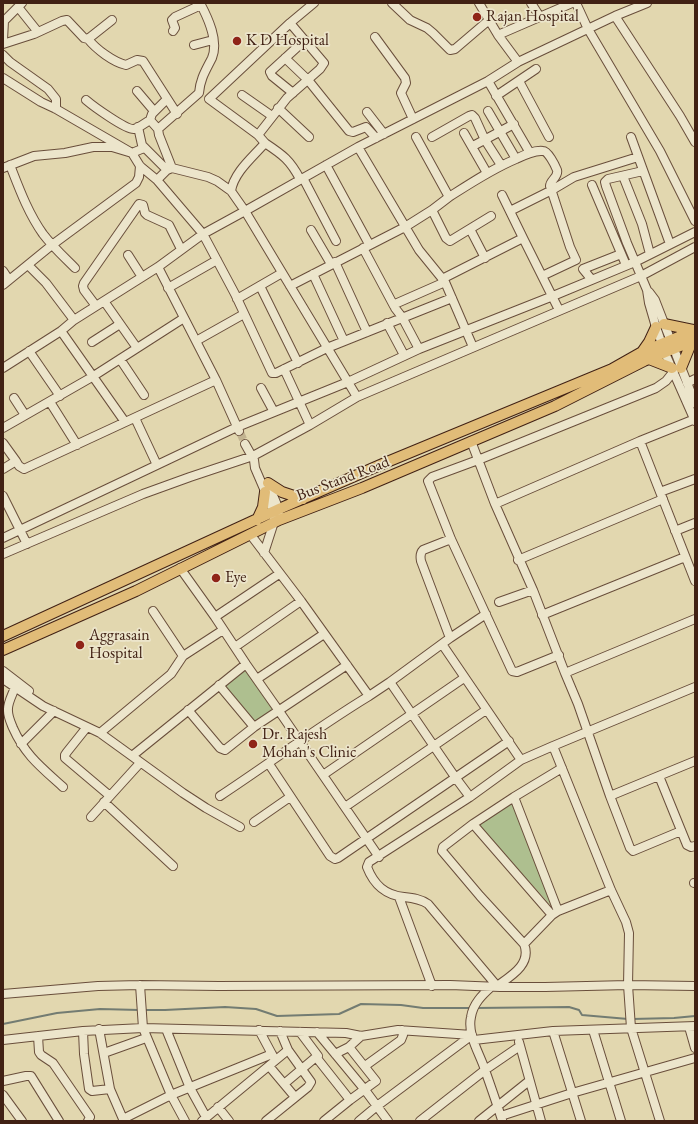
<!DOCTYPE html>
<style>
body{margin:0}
#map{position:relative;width:698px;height:1124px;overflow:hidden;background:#e2d7af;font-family:"EB Garamond",serif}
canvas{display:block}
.frame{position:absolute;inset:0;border:4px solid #412114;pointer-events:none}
</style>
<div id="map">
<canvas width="698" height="1124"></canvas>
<div class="frame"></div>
</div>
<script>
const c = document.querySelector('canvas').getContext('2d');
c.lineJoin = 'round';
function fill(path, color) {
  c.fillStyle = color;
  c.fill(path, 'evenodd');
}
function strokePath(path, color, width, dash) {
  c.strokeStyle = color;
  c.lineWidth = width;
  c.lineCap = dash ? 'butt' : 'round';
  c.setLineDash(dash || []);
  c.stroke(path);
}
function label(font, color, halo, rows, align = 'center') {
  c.font = font + ' "EB Garamond",serif';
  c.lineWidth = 3.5;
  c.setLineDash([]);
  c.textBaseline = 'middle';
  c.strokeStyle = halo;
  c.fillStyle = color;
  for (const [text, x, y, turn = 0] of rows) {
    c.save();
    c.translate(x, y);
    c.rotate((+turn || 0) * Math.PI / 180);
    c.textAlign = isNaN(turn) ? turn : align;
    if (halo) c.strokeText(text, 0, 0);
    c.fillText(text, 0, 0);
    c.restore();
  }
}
fill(new Path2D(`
 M244,669L275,710L254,725L221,687Z
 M512,801L554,909L477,824Z`), '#aebf8f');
strokePath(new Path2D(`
 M476,1008L569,1007L579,1010L582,1015L628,1019
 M144,1010H165L225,1007L256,1009L277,1016L339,1014L361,1004L401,1005L423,1008H471
 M632,1019L674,1018L695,1016
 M3,1024L57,1013L100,1009L139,1010`), '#737c72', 2);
strokePath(new Path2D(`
 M240,432L245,444`), '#c2b390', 8, [8, 4]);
const minor = new Path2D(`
 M314,3L290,23L209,99L258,135L265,143C253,157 234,172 231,191L245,211L357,397
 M392,3L410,20L427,28L433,33L450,50L455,49L489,20
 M479,3L498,35L518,62
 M531,3L540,17
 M576,3L588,29L660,151L695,221
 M18,7L38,32
 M615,16L680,116L695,142
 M173,31L175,28L172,20L175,17L201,5
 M498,35L572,3
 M375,37L405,78L406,83L401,93L413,119
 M88,39C96,49 113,62 126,65L137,60L143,61L177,114
 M3,40L4,21L22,3
 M3,44L34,34L62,21L67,20L84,38L88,39L112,20
 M194,45L213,40
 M3,55L10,62L48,89L56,99V109
 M285,58L308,80L349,131L353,132L366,127L376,138
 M3,78L41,102L56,109L132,153L140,166L157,180L203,234L235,294L272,373H276L327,348L452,298
 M488,81L530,153
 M519,81L549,137
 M137,91L154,111
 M293,93L272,76L270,72L305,40
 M242,95L272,116
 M496,96L536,69
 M86,100C93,106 126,130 134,129C139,128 145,123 150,120L158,129
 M278,108L309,137
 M488,111L516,159
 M367,112L384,134
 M150,120L152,114L167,99
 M138,127L142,145L167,170
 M464,133L487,173
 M258,135L287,98L320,69L324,63L290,23
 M432,137L469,116L472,115L475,118L485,140L501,165
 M631,137L670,244
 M265,143C283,155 290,160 300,179
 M473,146L514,124
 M358,147L419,250L445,282L473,347
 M10,165C19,188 28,213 43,234C52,246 64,257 75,268
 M326,165L369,244
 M3,168L34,156L65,153L93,147H112L132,153L144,148
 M172,168L208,177L217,181L231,191
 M643,171L608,179L605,182L606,186L627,243L647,290L649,303L656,327L665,353L695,421
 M623,176L642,224L650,254
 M303,178L336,241
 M157,180L167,170L172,168L159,135L158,129L199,93C200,79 206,70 212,58C219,41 208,18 200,3
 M592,185L626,265
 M449,197C471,183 492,169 516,159C524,155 534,150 543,151C548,151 555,165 557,170C559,177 550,180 550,186L570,247L576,260L542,276
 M432,210L446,238L450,241L491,216
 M510,211L552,190L574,177L638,157
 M470,229L485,258
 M311,230L331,264
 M523,238L559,310
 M363,248L394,306
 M128,255L142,277
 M335,262L367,332
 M28,265L46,283L74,320
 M158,267L216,380L239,431
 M3,271L9,280
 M313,274L344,341
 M442,279L523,238L502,195
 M592,280L583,269L621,254
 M3,285L52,245L136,183L139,177L140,166
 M260,286L298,363
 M290,286L405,227L432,210L449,197L416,137
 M168,288L217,260
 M649,292L655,300L695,403
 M237,299L282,273
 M104,301L137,348
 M96,306L84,290L83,286L84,283L139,204L143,205L145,213L147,215L169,225L181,249
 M387,323L404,355
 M61,331L125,422
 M196,341L244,314
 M92,342L120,324
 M419,349L402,317L395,308V304L445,282
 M29,351L60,396
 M120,359L144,395
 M3,368L61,331L74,320L158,267L203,234L245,211L358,147L488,81L518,62L615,16L647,3
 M284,369L310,425
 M687,383L695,379
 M261,388L274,412
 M14,398L25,415
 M50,402L77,445
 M135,418L157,465L237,427L348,382L419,349L553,296L635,262L695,232
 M3,428L92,377L184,318
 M471,441L495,504L533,590L565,673L578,704L610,796
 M640,441L695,419
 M3,443L16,461L3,469
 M245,444L254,460L255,468L274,512V522L264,553
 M16,461L19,466L24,469L216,380
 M268,483L277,505L279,515
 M660,492L695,479
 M3,496L27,544
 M495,504L640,441L695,581
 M675,531L695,523
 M250,534L301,601L369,696L390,682L455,777L470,797
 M3,538L157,465
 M3,554L143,494L190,477L253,456L310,425L357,397L641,276L695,247
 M518,560L663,499
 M180,568L215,617L246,664L279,711L379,857
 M499,602L533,590
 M153,611L183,656
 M542,615L685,557
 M215,617L279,574
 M450,638L421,561C420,556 420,553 423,550L451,539
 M442,644L521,760
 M235,647L301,601
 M559,655L517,672L512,671L451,539L428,481L432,477L478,460L656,388L666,381L674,371
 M3,671L29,691
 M565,673L695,619
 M3,679L43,706L100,733L183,793L206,808L240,827
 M257,679L324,634
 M390,682L450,638L486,614
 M219,685L254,727
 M15,687C13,694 7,703 8,711C8,717 11,723 13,728C25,755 41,767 63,787
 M188,710L220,748L225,750L254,727L347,665
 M87,727L67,752L65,755V758L110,796
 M100,733L171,674L183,656L223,630
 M21,744L54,711
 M553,746L521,760L470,797L369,862L367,867C374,885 385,895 404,897C413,898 421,899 428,904L497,986L500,987H545L628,985L695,986
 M132,756L246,664
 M269,764L330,856L335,859L338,858L509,741
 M323,775L464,678
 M659,776L687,845L691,847L695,846
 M220,796C270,763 318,727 369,696
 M104,802L173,866
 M345,807L486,710
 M91,817L140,763
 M254,822L290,797
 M473,824L552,915
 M681,831L633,851L630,848L610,796L695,761
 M694,883H695
 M399,897L432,986
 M558,911L514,797L562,768
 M524,944L552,915L558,911L611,890
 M140,985L143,1028L171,1095L185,1121
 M497,986C511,976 532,964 524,944L480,896L442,851L443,847L473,824L514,797
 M491,987C482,995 473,1004 471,1017C467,1035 480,1054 485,1070C491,1087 497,1104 502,1120
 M3,994L98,986L140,985L219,986L450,985L500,987
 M689,1027L695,1048
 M99,1029L110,1089L123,1119L171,1095L272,1054
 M166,1029L190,1088L206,1117
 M259,1030L274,1058
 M593,1030L621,1121
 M83,1031L84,1054L89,1089L92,1091L110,1089
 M553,1031L581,1121
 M300,1032L318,1056L316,1057L350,1100L324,1121
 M317,1032L365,1090L388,1121
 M38,1036L39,1052L41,1055L53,1063L88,1114L90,1117L88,1121
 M3,1040L83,1031L143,1028L346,1033L361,1036L398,1030L472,1035
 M474,1040L553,1031L695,1026
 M519,1042L541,1121
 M349,1047L376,1081L350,1100
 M104,1053L146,1038
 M335,1054L349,1047L361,1036
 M269,1066L295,1097
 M365,1066L401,1040L403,1035L402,1030
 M3,1081L26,1076H31L59,1121
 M284,1084L316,1057
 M3,1095L22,1121
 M218,1107L229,1121
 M501,1116L572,1093L695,1058
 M202,1121L288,1050
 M266,1121L308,1087L311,1082L288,1050L280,1031
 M359,1121L377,1106L472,1035
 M420,1121L485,1070L520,1046
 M479,1121L529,1081
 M660,1121L631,1028L628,985L629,933L626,922L611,890L553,746L695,687`);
const major = new Path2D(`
 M664,324L693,330
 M642,352L649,342L656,327
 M649,359L672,368
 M681,368L692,341
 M268,483L282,492L303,499
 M257,520L263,507L265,492
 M3,636L279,509L387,462L612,369L642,352L695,330
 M3,650L136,591L279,520L362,488L555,406L644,361L695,340`);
strokePath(minor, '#694e3b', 10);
strokePath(major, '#412114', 12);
strokePath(minor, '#ece5cb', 8);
strokePath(major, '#e1bc78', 10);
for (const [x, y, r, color] of [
 [477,17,5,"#8f2418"],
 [237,41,5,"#8f2418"],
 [216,578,5,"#8f2418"],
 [80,645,5,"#8f2418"],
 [253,744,5,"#8f2418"]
]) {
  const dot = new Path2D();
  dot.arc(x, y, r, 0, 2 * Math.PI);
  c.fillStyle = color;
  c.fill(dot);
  strokePath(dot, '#ece5cb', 1.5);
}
label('16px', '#412114', '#ece5cb', [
 ["Rajan Hospital",486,17],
 ["K D Hospital",246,41],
 ["Eye",225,578],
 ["Aggrasain",89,636],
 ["Hospital",89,654],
 ["Dr. Rajesh",262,735],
 ["Mohan's Clinic",262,753]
], 'left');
label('16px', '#412114', '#ece5cb', [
 ["Bus Stand Road",343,479,-21]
]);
</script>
